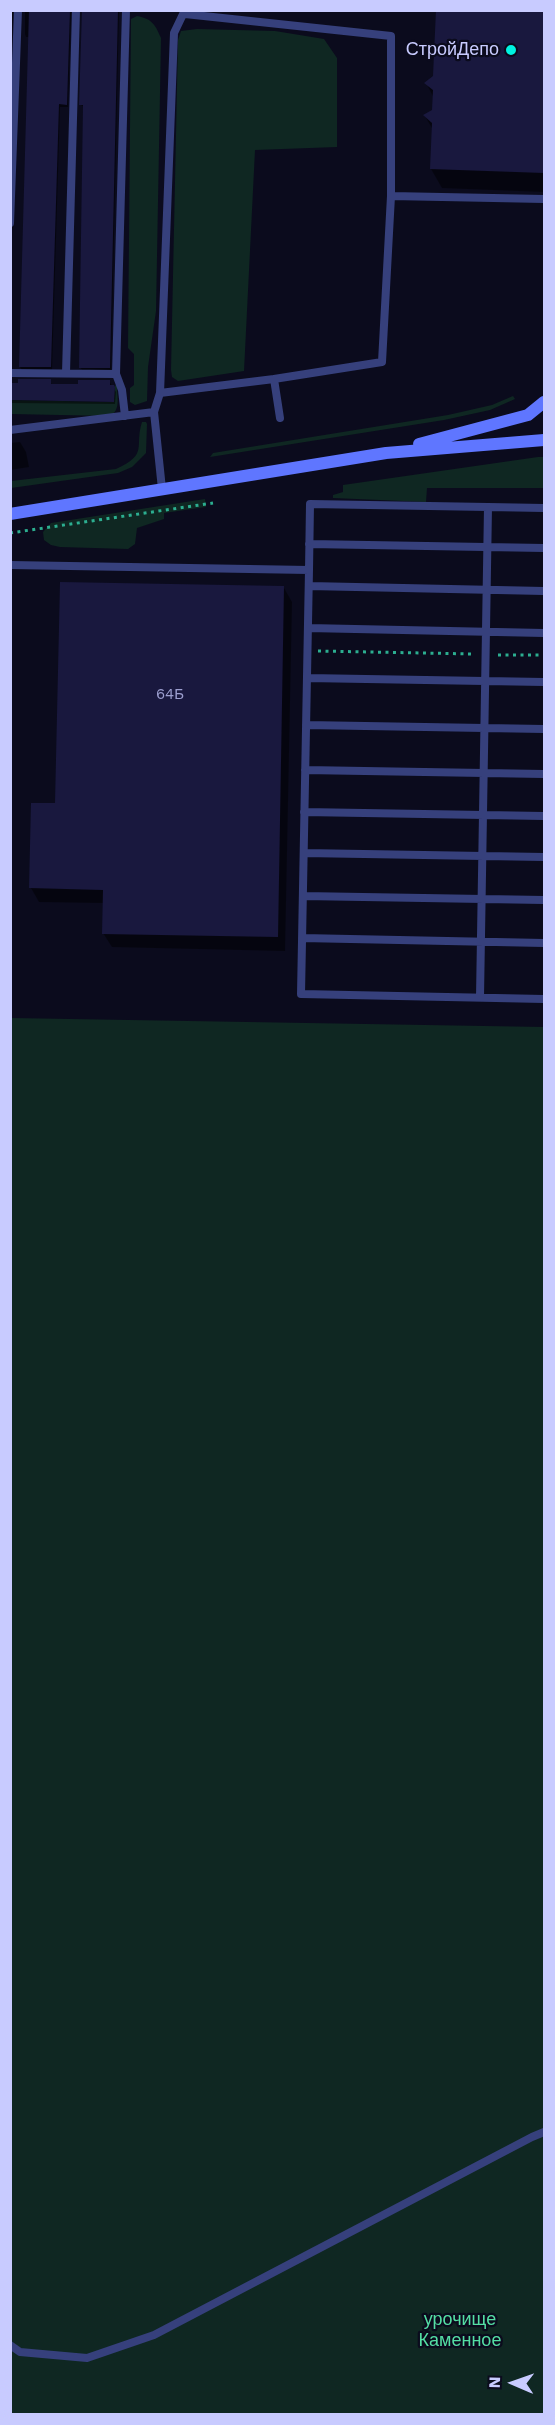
<!DOCTYPE html>
<meta charset="utf-8">
<style>
body{margin:0}
#map{position:relative;width:555px;height:2425px;overflow:hidden;background:#0b0b1d;font-family:"Work Sans",sans-serif}
canvas{display:block}
.frame{position:absolute;inset:0;border:12px solid #c8cbff;pointer-events:none}
.north{position:absolute;left:483px;top:2353px;width:60px;height:60px;-webkit-text-stroke:4px #0b0b1d;paint-order:stroke;rotate:272deg;font-size:16px;font-weight:700;line-height:24px;text-align:center;color:#c8cbff}
.north::after{content:'';display:block;margin:auto;width:21px;height:27px;background:#c8cbff;clip-path:polygon(50% 0,100% 100%,50% 72%,0 100%)}
</style>
<div id="map">
<canvas width="555" height="2425"></canvas>
<div class="frame"></div>
<div class="north">N</div>
</div>
<script>
const c = document.querySelector('canvas').getContext('2d');
c.lineJoin = 'round';
function fill(path, color) {
  c.fillStyle = color;
  c.fill(path, 'evenodd');
}
function strokePath(path, color, width, dash) {
  c.strokeStyle = color;
  c.lineWidth = width;
  c.lineCap = dash ? 'butt' : 'round';
  c.setLineDash(dash || []);
  c.stroke(path);
}
function label(font, color, halo, rows, align = 'center') {
  c.font = font + ' "Work Sans",sans-serif';
  c.lineWidth = 4.5;
  c.setLineDash([]);
  c.textBaseline = 'middle';
  c.strokeStyle = halo;
  c.fillStyle = color;
  for (const [text, x, y, turn = 0] of rows) {
    c.save();
    c.translate(x, y);
    c.rotate((+turn || 0) * Math.PI / 180);
    c.textAlign = isNaN(turn) ? turn : align;
    if (halo) c.strokeText(text, 0, 0);
    c.fillText(text, 0, 0);
    c.restore();
  }
}
fill(new Path2D(`
 M137,16C152,19 155,24 161,38L156,311L148,367L147,401L135,405L130,402V388L134,385V354L128,348L131,19Z
 M197,29L275,31L324,39L337,58V147L255,150L244,371L178,381L172,377L171,370L178,40L181,31Z
 M115,385L117,386C117,398 121,410 110,416L11,414V400L114,402Z
 M513,396L515,399L490,410L444,420L210,457L213,453L448,415L492,405Z
 M142,422H146L147,424L146,453L132,467L118,473L11,488V481L116,469C149,454 134,447 142,422Z
 M538,457H544V488H427L426,502L333,498V495L343,492V485Z
 M205,499L206,507L164,513V519L137,528L135,544L128,549L60,547L51,545L44,540L43,532L51,523Z
 M11,1018L544,1027V2414H11Z`), '#0f2722');
fill(new Path2D(`
 M10,10H15L13,13L12,36Z
 M25,10H74L71,13L68,107H60L52,370H22L20,367L30,37H26L25,34Z
 M84,10H119L111,371L82,370L80,367L85,108L81,105Z
 M437,10H544V192L442,188L431,169L433,130L425,116L433,111L434,98L426,83L435,77Z
 M50,381L52,385L80,386L109,381L116,392L115,404L10,403V385Z
 M20,442L26,452L29,467L10,470V443Z
 M284,588L292,602L285,951L112,947L103,933L104,903L39,902L31,888L57,805Z`), '#0007');
fill(new Path2D(`
 M29,10H70L67,105L59,104L51,367H19Z
 M82,10H118L110,368H79L83,105H79Z
 M436,10H544V173L430,169L432,123L423,115L432,110L433,90L424,83L433,76Z
 M18,379H51V384H78V380H110V385H114L115,387L114,402L10,400V383H18Z
 M60,582L284,586L278,937L102,934L103,890L29,888L31,803H55Z`), '#19183e');
strokePath(new Path2D(`
 M10,533L213,503
 M318,651L474,654
 M498,655H544`), '#2cae90', 3, [3, 4.5]);
strokePath(new Path2D(`
 M185,14L391,36V196
 M10,223L18,10
 M10,373L116,374L126,10
 M66,373L76,10
 M116,374L122,390L125,416
 M274,379L382,362L391,196L544,199
 M160,393L174,33L185,10
 M10,430L154,412
 M162,489L154,412L160,393L274,379L280,418
 M309,544L544,548
 M10,565L309,570L301,994L544,999
 M309,570L310,504L488,507
 M309,586L544,591
 M308,628L544,633
 M307,678L544,682
 M306,725L544,729
 M305,770L544,774
 M304,812L544,816
 M304,853L544,857
 M303,896L544,900
 M302,938L544,943
 M480,997L488,507L544,508
 M10,2345L20,2352L87,2358L154,2335L532,2137L544,2132`), '#36407c', 8);
strokePath(new Path2D(`
 M419,444L528,415L544,402
 M10,514L386,453L544,440`), '#5f76ff', 12);
for (const [x, y, r, color] of [
 [511,50,6,"#00f3e1"]
]) {
  const dot = new Path2D();
  dot.arc(x, y, r, 0, 2 * Math.PI);
  c.fillStyle = color;
  c.fill(dot);
  strokePath(dot, '#0b0b1d', 2);
}
label('15px', '#9c9ecf', null, [
 ["64Б",170,695]
]);
label('18px', '#c8cbff', '#0b0b1d', [
 ["СтройДепо",499,50]
], 'right');
label('18px', '#54dea4', '#0b0b1d', [
 ["урочище",460,2320],
 ["Каменное",460,2341]
]);
</script>
